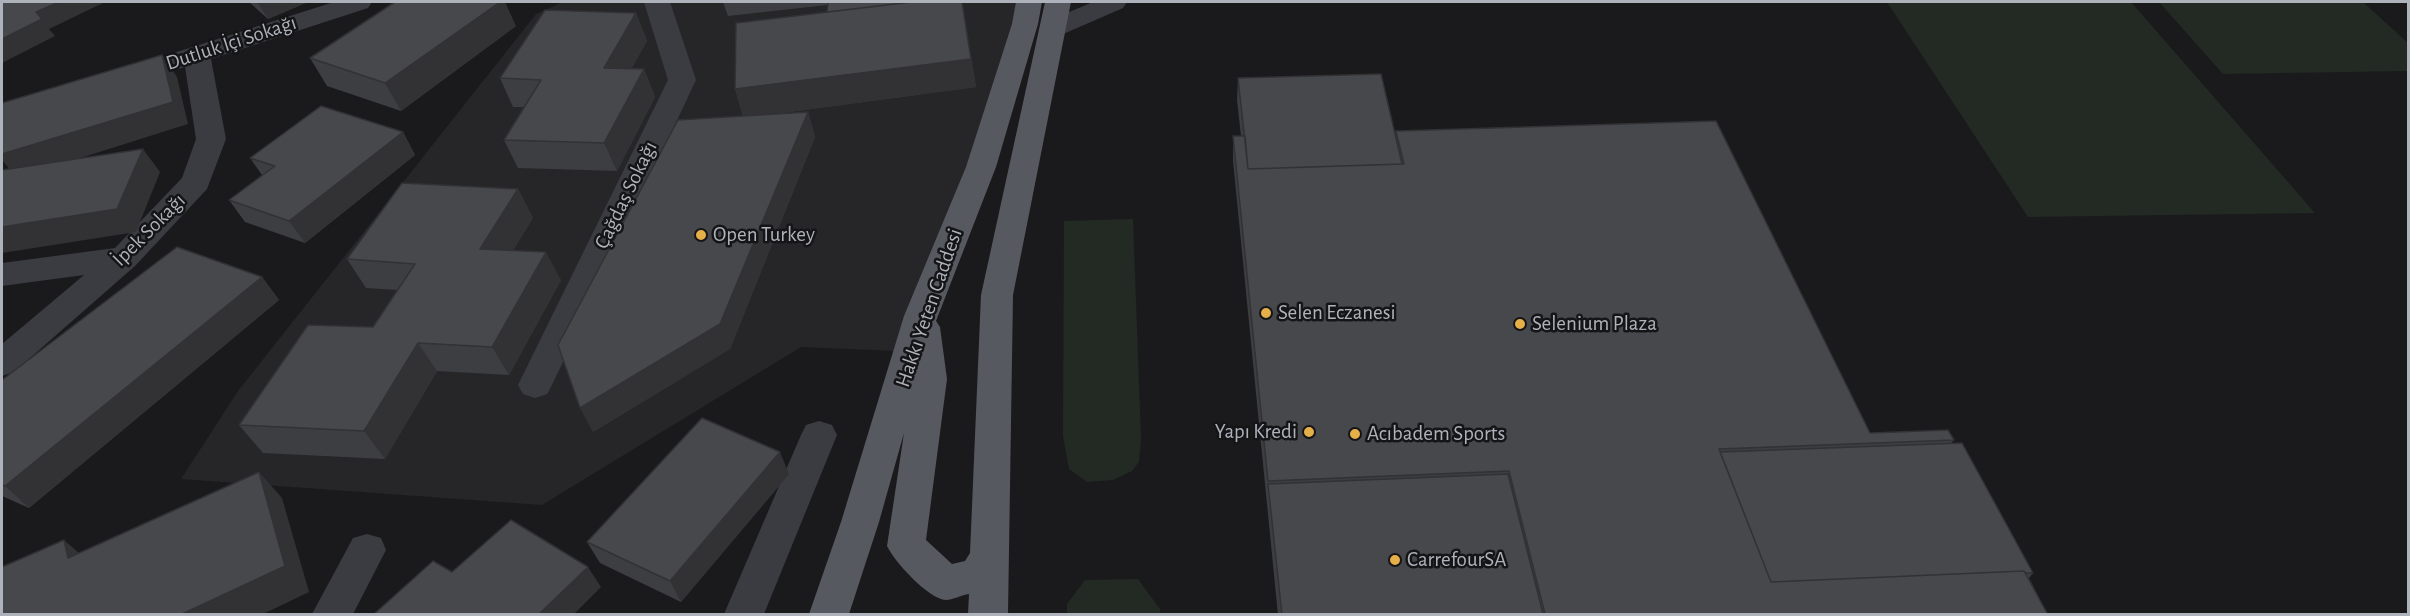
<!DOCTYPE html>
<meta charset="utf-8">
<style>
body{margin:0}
#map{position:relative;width:2410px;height:616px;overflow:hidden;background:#1a1a1c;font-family:"Alegreya Sans",sans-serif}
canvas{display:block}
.frame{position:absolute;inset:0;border:3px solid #adb2bb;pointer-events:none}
</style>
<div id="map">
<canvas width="2410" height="616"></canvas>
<div class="frame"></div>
</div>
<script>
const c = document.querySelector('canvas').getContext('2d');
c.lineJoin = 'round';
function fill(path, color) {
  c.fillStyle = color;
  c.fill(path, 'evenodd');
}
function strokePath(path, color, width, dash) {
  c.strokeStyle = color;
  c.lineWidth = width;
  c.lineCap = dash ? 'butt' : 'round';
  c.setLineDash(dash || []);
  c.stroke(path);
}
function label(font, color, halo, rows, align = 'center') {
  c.font = font + ' "Alegreya Sans",sans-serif';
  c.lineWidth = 5;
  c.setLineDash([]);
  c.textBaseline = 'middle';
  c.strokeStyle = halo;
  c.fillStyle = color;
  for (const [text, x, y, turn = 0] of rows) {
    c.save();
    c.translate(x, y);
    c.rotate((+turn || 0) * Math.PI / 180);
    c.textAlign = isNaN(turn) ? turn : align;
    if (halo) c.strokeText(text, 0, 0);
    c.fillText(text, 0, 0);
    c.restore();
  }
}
fill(new Path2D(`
 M563,2H1030L1025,25L895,351L801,347L542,505L181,479L238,391L536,14Z`), '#262629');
fill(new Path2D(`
 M1887,2H2131L2315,213L2028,217Z
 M2159,2H2363L2408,43V71L2223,74Z
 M1133,219L1141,438L1139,462L1132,471L1113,480L1087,482L1069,469L1063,436L1064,221Z
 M1138,579L1160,609V614H1067V604L1085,580Z`), '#222a23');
fill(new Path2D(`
 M334,2H372L368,8L211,59L226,139L207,189L135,266L14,372L2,376V344L84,275L2,286V263L115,248L182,178L196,139L185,67L127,85L117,83L113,77L117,71Z
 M644,2H670L696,80L552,385L547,394L535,398L523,394L518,385L668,80Z
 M1093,2H1127L1123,8L1061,35L1052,37L1043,35L1039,29L1043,23Z
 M819,421L832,425L837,435L764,614H724L801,435L806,425Z
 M367,534L381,538L386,550L353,614H312L353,538Z`), '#3b3c41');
fill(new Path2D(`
 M1016,2H1042L1038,24L996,167L936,321L940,327L947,379L926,540L952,564L965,561L970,553L981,295L1045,2H1071L1013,295L1008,614H968L969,594C962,595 952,600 946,600C928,599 894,561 887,546L904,433L879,522L849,614H809L841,522L904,316L966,167L1012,24Z`), '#575960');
fill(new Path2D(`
 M249,2H308L268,19Z
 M723,2H962L976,87L767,115L808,112L815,137L730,349L593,432L743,116L735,89L827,12V5L728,16Z
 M636,13L647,41L631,69H644L655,97L617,171L518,168L504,140L524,107H513L500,78Z
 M516,26L401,111L327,86L310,58Z
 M1238,78L1395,133L1396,131L1870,433L1954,440L1951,443L2033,573L2029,578L2048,615H1278L1233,161V136H1241L1237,100Z
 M403,132L415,155L305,243L245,222L229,200L262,175L250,158Z
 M518,189L533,218L513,250L561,280L509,375L437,371L385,459L263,453L239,425L373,327L398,290L366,288L347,259Z
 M262,277L279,300L29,508L2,496V380Z
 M789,474L681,602L600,563L587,542Z`), '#3d3e41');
fill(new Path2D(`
 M59,2H102L103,3L49,29L55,36L2,63V39L36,12Z
 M257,2H308L268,19Z
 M500,2H505L516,26L401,111L385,83Z
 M636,13L647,41L615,96L604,68Z
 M162,55L177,77L188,124L17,178L2,160V154Z
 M971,59L976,87L744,118L735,89Z
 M644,69L655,97L617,171L604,143Z
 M808,112L815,137L730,349L593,432L580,408Z
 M403,132L415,155L305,243L289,221Z
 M143,149L160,172L136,232L2,253V227Z
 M518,189L533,218L496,277L480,249Z
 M546,252L561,280L509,375L492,347Z
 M262,277L279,300L29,508L5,486Z
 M418,343L437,371L385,459L364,431Z
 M780,452L789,474L681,602L670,581Z
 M259,472L282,498L309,592L261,615H180Z
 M64,540L94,566L68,558Z
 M588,567L601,587L573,615H538Z`), '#323235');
const building = new Path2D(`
 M2,2H59L36,12L42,19L2,39Z
 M395,2H500L385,83L310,58Z
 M828,2H912L827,12Z
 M912,2H962L971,59L735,89L736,23Z
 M545,10L636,13L604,68L644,69L604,143L504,140L541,80L500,78Z
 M162,55L173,102L2,154V103Z
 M1381,74L1402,164L1248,169L1238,78Z
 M321,106L403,132L289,221L229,200L275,166L250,158Z
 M808,112L720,324L580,408L558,345L678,120Z
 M1716,121L1870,433L1948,430L1954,440L1719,449L1771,582L2024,571L2048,615H1524L1545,614L1509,471L1268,481L1233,136H1245L1248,169L1404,164L1396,131Z
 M143,149L117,209L2,227V170Z
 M402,183L518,189L480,249L546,252L492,347L418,343L364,431L239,425L308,325L373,327L415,264L347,259Z
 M177,247L262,277L5,486L2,485V380Z
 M702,418L780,452L670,581L587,542Z
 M1962,443L2033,573H2026L2024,571L1771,582L1720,452Z
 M259,472L285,566L180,615H2V567L64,540L68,558Z
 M1508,474L1543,614L1524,615H1282L1268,484Z
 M511,520L588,567L538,615H373L433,561L452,572Z`);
fill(building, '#47484c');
strokePath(building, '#323235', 1.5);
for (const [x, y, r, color] of [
 [701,235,6,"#e6b048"],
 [1266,313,6,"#e6b048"],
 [1520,324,6,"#e6b048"],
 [1309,432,6,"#e6b048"],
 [1355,434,6,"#e6b048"],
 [1395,560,6,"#e6b048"]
]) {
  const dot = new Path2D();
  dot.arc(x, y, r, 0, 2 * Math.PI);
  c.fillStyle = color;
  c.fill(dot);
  strokePath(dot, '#151517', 2);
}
label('21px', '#adb2bb', '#151517', [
 ["Dutluk İçi Sokağı",231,43,-18],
 ["Çağdaş Sokağı",626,195,-64],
 ["İpek Sokağı",149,230,-45],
 ["Hakkı Yeten Caddesi",929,308,-71]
]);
label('21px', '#adb2bb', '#151517', [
 ["Open Turkey",713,235],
 ["Selen Eczanesi",1278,313],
 ["Selenium Plaza",1532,324],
 ["Yapı Kredi",1297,432,"right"],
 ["Acıbadem Sports",1367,434],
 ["CarrefourSA",1407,560]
], 'left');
</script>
